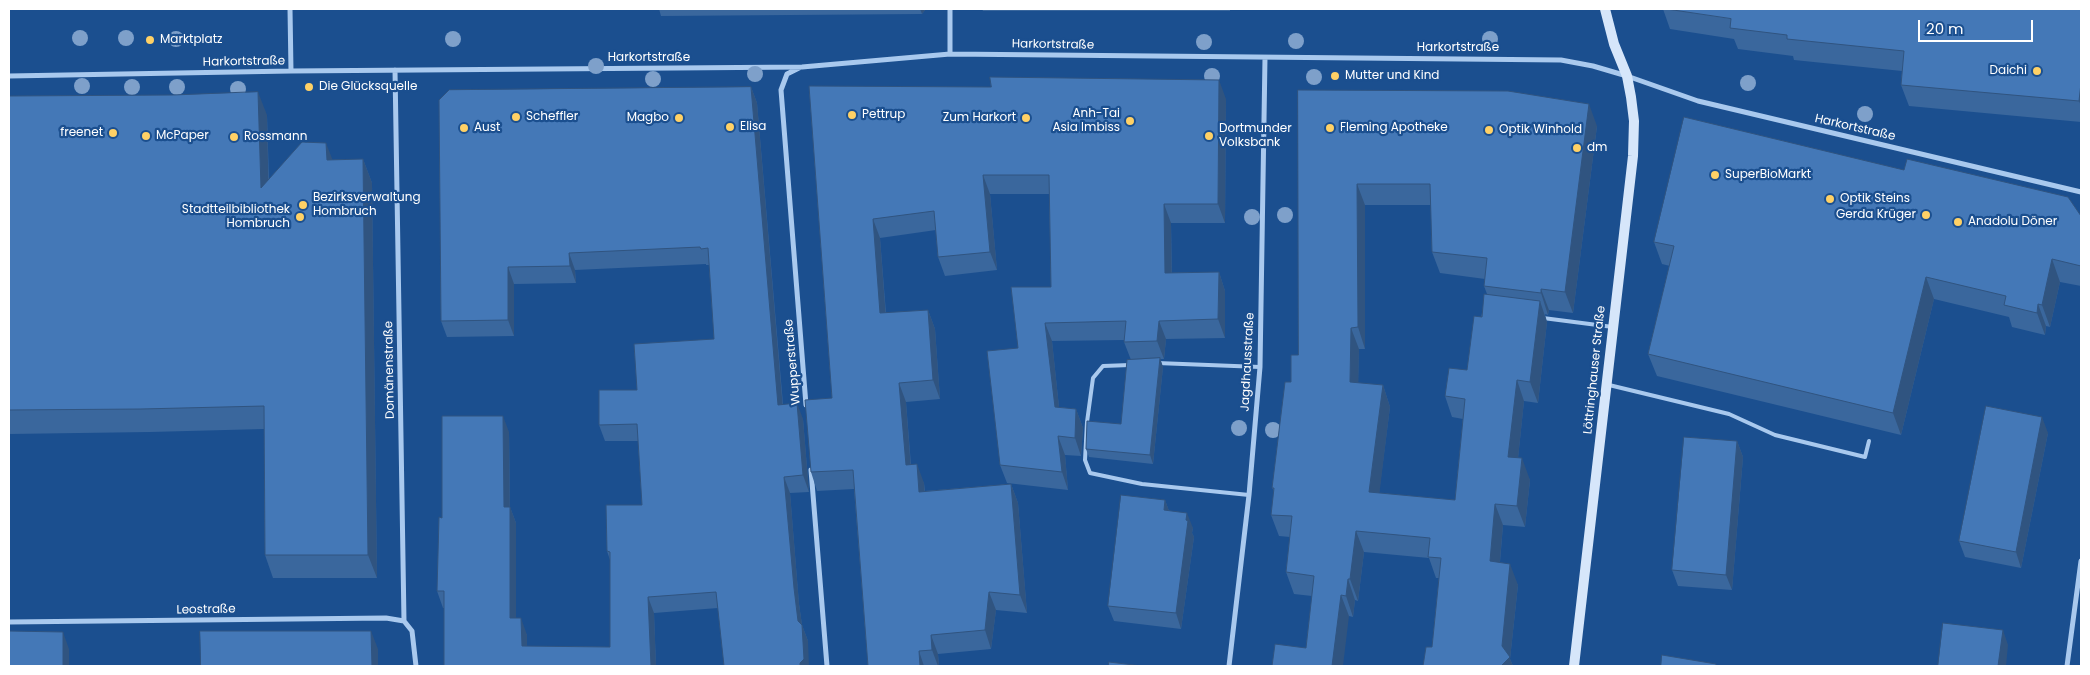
<!DOCTYPE html>
<meta charset="utf-8">
<style>
body{margin:0}
#map{position:relative;width:2090px;height:675px;overflow:hidden;background:#1b4f8f;font-family:Poppins,sans-serif}
canvas{display:block}
.frame{position:absolute;inset:0;border:10px solid #fff;pointer-events:none}
.scale{position:absolute;left:1918px;top:20px;width:115px;height:22px;box-sizing:border-box;border:2px solid #fff;border-top:0;padding-left:6px;font-size:15px;line-height:18px;white-space:nowrap;color:#fff;-webkit-text-stroke:4px #1b4f8f;paint-order:stroke}
</style>
<div id="map">
<canvas width="2090" height="675"></canvas>
<div class="frame"></div>
<div class="scale">20 m</div>
</div>
<script>
const c = document.querySelector('canvas').getContext('2d');
c.lineJoin = 'round';
function strokePath(path, color, width, dash) {
  c.strokeStyle = color;
  c.lineWidth = width;
  c.lineCap = dash ? 'butt' : 'round';
  c.setLineDash(dash || []);
  c.stroke(path);
}
function fill(path, color) {
  c.fillStyle = color;
  c.fill(path, 'evenodd');
}
function label(font, color, halo, rows, align = 'center') {
  c.font = font + ' Poppins,sans-serif';
  c.lineWidth = 4.5;
  c.setLineDash([]);
  c.textBaseline = 'middle';
  c.strokeStyle = halo;
  c.fillStyle = color;
  for (const [text, x, y, turn = 0] of rows) {
    c.save();
    c.translate(x, y);
    c.rotate((+turn || 0) * Math.PI / 180);
    c.textAlign = isNaN(turn) ? turn : align;
    if (halo) c.strokeText(text, 0, 0);
    c.fillText(text, 0, 0);
    c.restore();
  }
}
strokePath(new Path2D(`
 M1543,318L1613,327
 M1157,363L1260,367
 M1130,365L1103,366L1093,378L1087,422L1085,460L1090,473L1142,484L1249,495
 M1609,385L1729,414L1775,435L1865,457L1869,441`), '#a9c9ee', 4);
strokePath(new Path2D(`
 M290,9L291,71
 M950,54V9
 M799,68L787,74L781,90L806,405
 M395,70L404,621L412,631L416,666
 M9,76L291,71L802,67L950,54L1561,60L1593,66L1627,76L1698,101L2081,192
 M811,470L827,666
 M9,622L386,618L404,621
 M1229,666L1249,495L1260,367L1265,58
 M2067,666L2081,561`), '#a9c9ee', 5);
strokePath(new Path2D(`
 M1574,666L1633,156L1634,121L1631,97L1627,76L1614,44L1605,9`), '#d6e6fa', 10);
c.fillStyle = '#7ea0ca';
for (const [x, y] of [
 [80,38],
 [126,38],
 [176,39],
 [453,39],
 [1490,39],
 [1296,41],
 [1204,42],
 [596,66],
 [755,74],
 [1212,76],
 [1314,77],
 [653,79],
 [1748,83],
 [82,86],
 [132,87],
 [177,87],
 [238,89],
 [1865,114],
 [1285,215],
 [1252,217],
 [1239,428],
 [1273,430]
]) {
  c.beginPath();
  c.arc(x, y, 8, 0, 2 * Math.PI);
  c.fill();
}
fill(new Path2D(`
 M659,9H926L922,14L661,16Z
 M982,9H1230V11H983Z
 M1663,9H2081V122L1909,106L1901,85L1902,71L1794,60L1793,56L1738,49L1734,39L1670,29Z
 M809,86L1226,99L1225,223H1171L1172,273L1219,272L1225,291V338L1166,339L1164,359H1160L1163,367L1153,464L1089,457L1086,449L1121,424L1131,360L1124,342V340L1052,341L1059,407L1076,409L1083,428L1081,456L1065,455L1068,490L1007,483L1000,465L1018,348L1051,287L1049,194H990L997,270L945,276L938,257L936,230L880,238L886,313L928,310L935,329L940,399L906,402L911,465L924,483L925,491L1011,484L1018,503L1027,613L996,610L991,649L938,654L939,666H868L854,489L817,491L811,472L832,398Z
 M751,87L757,103L783,404L803,419L809,492L790,493L799,604L802,625L808,641L718,608L654,613L656,666H444V608H443L437,591L442,518L509,432L510,507L516,523V618L527,635V646L610,647V560L607,551L642,505L638,441H605L599,425L637,390L714,339L709,265H706V264L575,270L576,283L514,284V336L447,337L441,321L439,100Z
 M1298,90L1597,126L1573,313L1549,310L1548,315L1545,314L1547,322L1538,403L1524,401L1518,458L1530,480L1525,527L1503,525L1500,562L1518,585L1510,659L1513,666H1423L1432,647L1439,578H1436L1429,558L1364,552L1358,601L1355,600L1353,617L1349,616L1306,648L1312,596L1294,594L1286,572L1290,537L1279,536L1271,515L1274,491L1272,488L1291,382L1298,355ZM1365,205H1431L1432,252L1440,273L1485,279L1484,286L1487,294L1467,370L1445,396L1452,417L1463,419L1455,500L1379,493L1390,407L1383,385L1358,383L1359,349H1365Z
 M9,96L267,115L269,180L333,160L363,159L372,183L377,578H273L265,555L264,429L150,432L9,434Z
 M2081,216V286L2060,282L2050,327L2046,326L2045,335L2012,327L2009,317L1934,299L1901,435L1657,376L1648,354L1670,266L1662,264L1654,242Z
 M2048,433L2021,568L1965,557L1959,541Z
 M1737,441L1743,457L1732,590L1678,586L1672,570Z
 M1165,500L1169,511L1193,528L1192,533L1194,537L1181,629L1114,621L1108,606Z`), '#3a679d');
fill(new Path2D(`
 M920,9H926L922,14Z
 M1219,80L1226,99L1225,223L1218,204Z
 M2081,83V106L2079,101Z
 M751,87L757,103L784,421L778,405Z
 M258,92L267,115L269,211L261,188Z
 M1589,104L1597,126L1573,313L1565,292Z
 M326,143L335,166L327,160Z
 M363,159L372,183L377,578L368,555Z
 M983,175L990,194L997,270L990,252Z
 M1357,184L1365,205V349L1358,327Z
 M1164,204L1171,223L1172,292L1165,273Z
 M873,219L880,238L887,332L880,313Z
 M569,253L575,270L576,283L570,266Z
 M2052,259L2060,282L2050,327L2042,305Z
 M508,267L514,284V336L508,320Z
 M1219,272L1225,291V338L1218,319Z
 M1926,277L1934,299L1901,435L1893,413Z
 M1541,289L1549,310L1548,315L1541,293Z
 M1540,301L1547,322L1538,403L1530,382Z
 M2038,304L2046,326L2045,335L2037,313Z
 M928,310L935,329L940,399L933,380Z
 M1159,321L1166,339L1164,359L1157,341Z
 M1045,323L1052,341L1061,426L1055,407Z
 M1351,328L1359,349L1358,403L1350,382Z
 M1160,358L1163,367L1153,464L1150,455Z
 M1517,380L1524,401L1516,478L1508,457Z
 M899,383L906,402L912,484L906,465Z
 M1383,385L1390,407L1377,513L1369,492Z
 M797,403L803,419L809,492L803,475Z
 M1076,409L1083,428L1081,456L1075,438Z
 M503,416L509,432L510,523L504,507Z
 M2042,417L2048,433L2021,568L2016,552Z
 M1058,436L1065,455L1068,490L1062,472Z
 M1737,441L1743,457L1732,590L1726,575Z
 M1522,458L1530,480L1525,527L1517,506Z
 M917,464L924,483L926,510L919,492Z
 M784,477L790,493L799,604L802,625L808,641L809,666H800L798,621L794,588Z
 M1011,484L1018,503L1027,613L1020,595Z
 M1165,500L1171,516L1164,510Z
 M1495,504L1503,525L1498,583L1490,561Z
 M510,507L516,523V635L510,618Z
 M1187,513L1193,528L1192,533L1194,537L1181,629L1176,613Z
 M1356,531L1364,552L1358,601L1350,579Z
 M1510,564L1518,585L1510,659L1513,666H1502V646Z
 M1348,579L1355,600L1353,617L1346,596Z
 M989,592L996,610L991,649L985,630Z
 M1341,595L1349,616L1343,666H1332Z
 M648,597L654,613L656,666H651Z
 M521,618L527,635V662L522,646Z
 M2003,630L2008,645L2006,666H1998Z
 M371,631L378,649V666H372Z
 M63,632L69,649V666H63Z
 M931,635L938,654L939,666H938L932,650Z
 M919,651L924,666H920Z`), '#305480');
const building = new Path2D(`
 M1667,9H2081V83L2079,101L1901,85L1904,51L1787,39V35L1730,28L1731,19Z
 M990,77L1219,80L1218,204H1164L1165,273L1219,272L1218,319L1159,321L1157,341L1124,342L1126,321L1045,323L1055,407L1076,409L1075,438L1058,436L1062,472L1000,465L987,351L1018,348L1011,287H1051L1049,175H983L990,252L938,257L934,211L873,219L880,313L928,310L933,380L899,383L906,465L917,464L919,492L1011,484L1020,595L989,592L985,630L931,635L932,650L919,651L920,666H868L853,470L811,472L805,400L832,398L809,86L991,87Z
 M751,87L778,405L797,403L803,475L784,477L794,588L798,621L802,625L804,659L800,663V666H724L716,592L648,597L651,666H444V591H437L439,517L442,518V416H503L504,507H510V618H521L522,646L610,647V552L607,551L606,505H642L637,424L599,425V390H637L634,344L714,339L708,248L701,249L700,247L569,253L570,266L508,267V320L441,321L439,100L449,90Z
 M1298,90L1508,91L1589,104L1565,292L1541,289V293L1484,286L1487,258L1432,252L1430,184H1357L1358,327L1351,328L1350,382L1383,385L1369,492L1455,500L1465,399L1445,396L1449,368L1467,370L1474,316L1482,317L1484,294L1540,301L1530,382L1517,380L1508,457L1522,458L1517,506L1495,504L1490,561L1510,564L1502,646L1510,657L1502,665V666H1423L1426,647H1432L1441,558L1428,557L1430,538L1356,531L1350,579H1348L1346,596L1341,595L1332,666H1272L1275,644L1306,648L1314,576L1286,572L1292,516L1271,515L1274,488H1272L1285,382H1291V355H1298Z
 M258,92L261,188L302,142L326,143L327,160L363,159L368,555H265L264,406L141,409L9,410V96L173,95Z
 M1684,117L1904,170L1907,159L2068,197L2081,216V266L2052,259L2042,305L2038,304L2037,313L2004,305L2006,296L1926,277L1893,413L1648,354L1674,246L1654,242Z
 M1160,358L1150,455L1086,449L1087,421L1121,424L1127,360Z
 M1986,406L2042,417L2016,552L1959,541Z
 M1684,437L1737,441L1726,575L1672,570Z
 M1121,495L1165,500L1164,510L1187,513L1186,520L1188,521L1176,613L1108,606Z
 M1943,623L2003,630L1998,666H1938Z
 M9,631L63,632V666H9Z
 M200,631H371L372,666H201Z
 M1662,655L1716,664V666H1661Z
 M1109,662L1142,666H1109Z`);
fill(building, '#4478b7');
strokePath(building, '#305480', 1);
for (const [x, y, r, color] of [
 [150,40,5,"#ffd166"],
 [2037,71,5,"#ffd166"],
 [1335,76,5,"#ffd166"],
 [309,87,5,"#ffd166"],
 [852,115,5,"#ffd166"],
 [516,117,5,"#ffd166"],
 [679,118,5,"#ffd166"],
 [1026,118,5,"#ffd166"],
 [1130,121,5,"#ffd166"],
 [730,127,5,"#ffd166"],
 [464,128,5,"#ffd166"],
 [1330,128,5,"#ffd166"],
 [1489,130,5,"#ffd166"],
 [113,133,5,"#ffd166"],
 [146,136,5,"#ffd166"],
 [1209,136,5,"#ffd166"],
 [234,137,5,"#ffd166"],
 [1577,148,5,"#ffd166"],
 [1715,175,5,"#ffd166"],
 [1830,199,5,"#ffd166"],
 [303,205,5,"#ffd166"],
 [1926,215,5,"#ffd166"],
 [300,217,5,"#ffd166"],
 [1958,222,5,"#ffd166"]
]) {
  const dot = new Path2D();
  dot.arc(x, y, r, 0, 2 * Math.PI);
  c.fillStyle = color;
  c.fill(dot);
  strokePath(dot, '#1b4f8f', 2);
}
label('12px', '#fff', '#1b4f8f', [
 ["Marktplatz",160,40],
 ["Daichi",2027,71,"right"],
 ["Mutter und Kind",1345,76],
 ["Die Glücksquelle",319,87],
 ["Anh-Tai",1120,114,"right"],
 ["Asia Imbiss",1120,128,"right"],
 ["Pettrup",862,115],
 ["Scheffler",526,117],
 ["Magbo",669,118,"right"],
 ["Zum Harkort",1016,118,"right"],
 ["Elisa",740,127],
 ["Aust",474,128],
 ["Fleming Apotheke",1340,128],
 ["Dortmunder",1219,129],
 ["Volksbank",1219,143],
 ["Optik Winhold",1499,130],
 ["freenet",103,133,"right"],
 ["McPaper",156,136],
 ["Rossmann",244,137],
 ["dm",1587,148],
 ["SuperBioMarkt",1725,175],
 ["Bezirksverwaltung",313,198],
 ["Hombruch",313,212],
 ["Optik Steins",1840,199],
 ["Stadtteilbibliothek",290,210,"right"],
 ["Hombruch",290,224,"right"],
 ["Gerda Krüger",1916,215,"right"],
 ["Anadolu Döner",1968,222]
], 'left');
label('12px', '#fff', '#1b4f8f', [
 ["Harkortstraße",1053,45,1],
 ["Harkortstraße",1458,48],
 ["Harkortstraße",649,58],
 ["Harkortstraße",244,62,-1],
 ["Harkortstraße",1855,128,13],
 ["Wupperstraße",793,362,-95],
 ["Jagdhausstraße",1248,362,-87],
 ["Domänenstraße",390,370,-91],
 ["Löttringhauser Straße",1595,370,-84],
 ["Leostraße",206,610,-1]
]);
</script>
